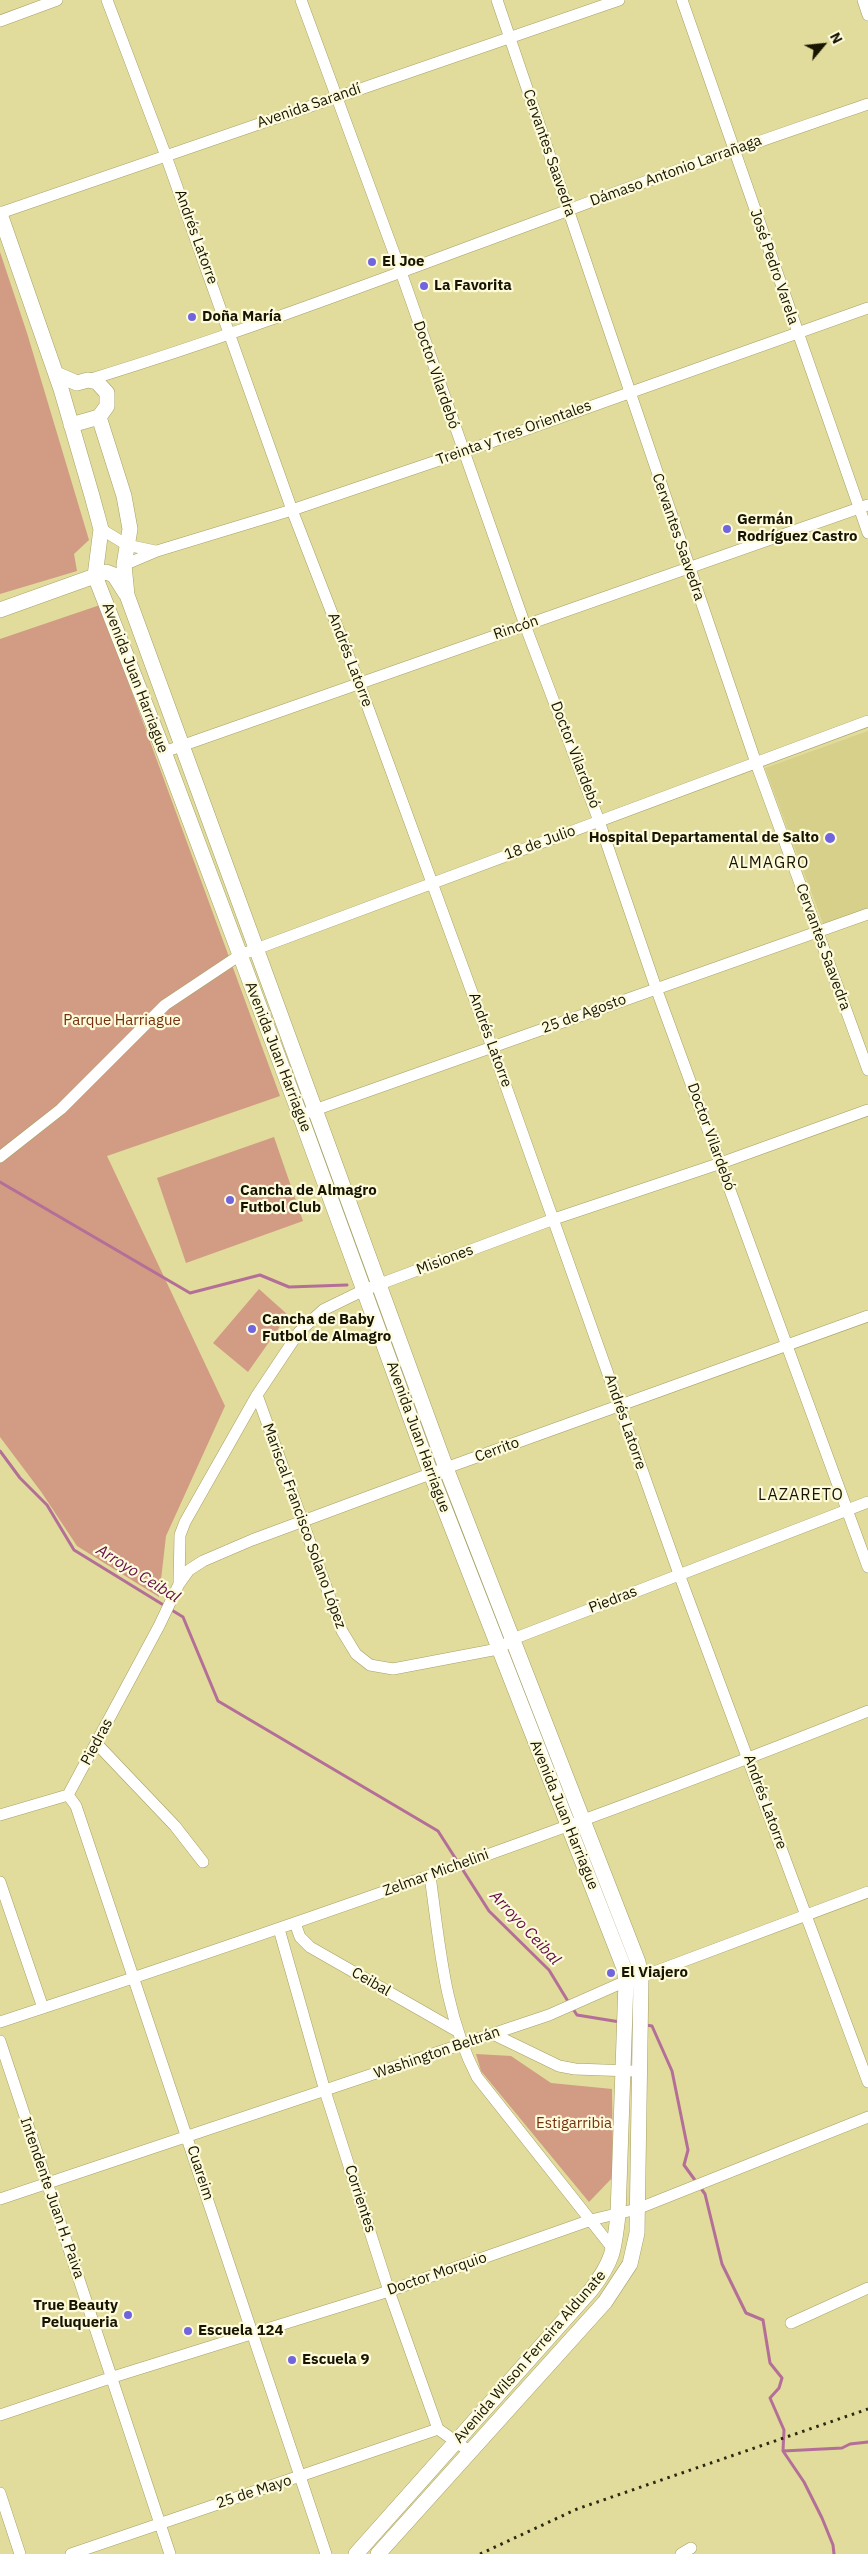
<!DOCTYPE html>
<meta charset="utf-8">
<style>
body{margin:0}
#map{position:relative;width:868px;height:2554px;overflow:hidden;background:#e1db9c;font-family:"IBM Plex Sans",sans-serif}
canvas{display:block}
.north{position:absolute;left:798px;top:20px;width:50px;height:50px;-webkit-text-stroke:4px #fdfbdb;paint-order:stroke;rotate:62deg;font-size:14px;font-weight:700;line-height:20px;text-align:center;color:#171400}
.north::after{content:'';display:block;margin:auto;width:18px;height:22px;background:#171400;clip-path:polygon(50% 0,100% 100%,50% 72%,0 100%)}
</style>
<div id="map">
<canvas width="868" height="2554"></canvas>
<div class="north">N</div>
</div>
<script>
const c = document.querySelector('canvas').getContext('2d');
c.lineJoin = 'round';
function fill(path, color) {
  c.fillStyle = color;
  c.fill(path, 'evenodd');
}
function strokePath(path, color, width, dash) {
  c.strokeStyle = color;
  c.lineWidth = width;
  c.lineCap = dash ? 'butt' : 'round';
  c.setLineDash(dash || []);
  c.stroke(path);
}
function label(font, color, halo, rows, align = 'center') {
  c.font = font + ' "IBM Plex Sans",sans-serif';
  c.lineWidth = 4.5;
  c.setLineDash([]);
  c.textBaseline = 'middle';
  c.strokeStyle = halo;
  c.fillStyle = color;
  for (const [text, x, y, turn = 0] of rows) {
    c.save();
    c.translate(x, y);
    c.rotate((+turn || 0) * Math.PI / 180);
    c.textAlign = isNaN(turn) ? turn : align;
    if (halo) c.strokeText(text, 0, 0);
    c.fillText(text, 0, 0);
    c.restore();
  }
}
fill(new Path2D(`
 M868,731V908L824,926L765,768Z`), '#d7d08a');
fill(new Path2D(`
 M0,252L27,333L89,540L74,554L77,571L0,594Z
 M100,605L280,1096L107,1156L225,1406L166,1536L159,1597L77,1546L42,1493L0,1437V639Z
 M274,1137L303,1221L186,1263L157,1178Z
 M259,1289L288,1315L248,1372L213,1343Z
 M476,2054L511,2056L551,2083L612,2089L613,2177L589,2202L481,2071Z`), '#d29b84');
strokePath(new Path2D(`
 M0,1182L190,1293L260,1275L289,1287L347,1285
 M0,1451L20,1478L47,1505L74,1550L183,1617L218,1701L438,1831L489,1911L549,1970L569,2003
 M573,2009L577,2015L620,2022
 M646,2025L652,2026L672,2071L688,2150L684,2165L705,2194L722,2264L746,2313L763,2320L770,2363L782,2378L779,2388L770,2398L784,2430L783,2451L804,2482L822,2518L833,2545L834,2554
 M783,2451L842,2448L850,2444L868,2442`), '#b46f98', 3);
const street = new Path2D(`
 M107,0L166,156L292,510L359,683L492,1047L679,1574L868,2082
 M301,0L401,272L525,625L599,821L656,988L868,1567
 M497,0L756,763L868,1070
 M682,0L868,533
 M863,0L868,15
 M0,21L57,0
 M0,213L619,0
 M88,380C249,331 408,269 566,211C666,173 767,139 868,104
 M101,529L127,545L155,551
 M124,565L157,551L292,510L463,452L868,308
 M164,752L868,505
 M309,1112L868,914
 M0,1157L61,1109L165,1005L240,955L868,721
 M257,1395L342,1631L356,1654L370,1665L393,1669L498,1649L513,1639L868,1502
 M179,1584L180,1535L185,1522L257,1395L299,1332L323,1310L364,1290L554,1219L721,1163L868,1110
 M96,1743L175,1826L203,1862
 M68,1795L76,1806L326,2554
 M0,1815L68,1795L159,1626L179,1584L189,1570L203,1561L252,1540L446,1468L868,1316
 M430,1876C440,1946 444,2013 477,2077L614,2250
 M0,1882L43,2008
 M295,1923L300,1937L310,1947L457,2031
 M279,1929L325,2091L389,2291L438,2429L469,2451
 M0,2022C292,1926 583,1825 868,1711
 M493,2034L559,2066L575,2069L631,2071
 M0,2041L170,2554
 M0,2199L549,2015L626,1981L641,1977L868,1892
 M791,2323L868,2288
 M0,2415L113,2377L389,2291L591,2220L637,2209L868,2117
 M0,2493L20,2554
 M71,2554L438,2429
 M681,2554L691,2548`);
const secondary = new Path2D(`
 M0,214L61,389L92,496L101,529L95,576L164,752L300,1115L431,1474L624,1968L626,1981L618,2215C614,2251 613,2261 591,2290L356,2554
 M56,374L77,383L88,380L97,382L107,393V406L99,417L71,425
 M99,417L124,496L130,529L124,565L127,595L446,1468L638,1962L641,1977L637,2233L630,2264L605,2302L378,2554
 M0,610L106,572L114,575L126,594`);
strokePath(street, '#a6a164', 12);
strokePath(secondary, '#a6a164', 16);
strokePath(street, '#fff', 11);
strokePath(secondary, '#fff', 15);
strokePath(new Path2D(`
 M480,2554L577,2509L868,2409`), '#2b2810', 3, [2.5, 5]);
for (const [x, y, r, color] of [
 [372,262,5,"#7065df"],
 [424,286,5,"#7065df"],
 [192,317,5,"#7065df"],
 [727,529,5,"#7065df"],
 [830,838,6,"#7065df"],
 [230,1200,5,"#7065df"],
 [252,1329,5,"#7065df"],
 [611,1973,5,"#7065df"],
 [128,2315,5,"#7065df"],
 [188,2331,5,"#7065df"],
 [292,2360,5,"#7065df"]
]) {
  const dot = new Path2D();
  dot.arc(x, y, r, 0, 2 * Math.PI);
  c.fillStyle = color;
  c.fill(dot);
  strokePath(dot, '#fdfbdb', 2);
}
label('15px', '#171400', '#fdfbdb', [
 ["Avenida Sarandí",309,106,-19],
 ["Cervantes Saavedra",549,153,71],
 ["Dámaso Antonio Larrañaga",676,171,-20],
 ["Andrés Latorre",196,237,70],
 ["José Pedro Varela",774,267,71],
 ["Doctor Vilardebó",436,375,71],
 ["Treinta y Tres Orientales",514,433,-20],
 ["Cervantes Saavedra",678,537,71],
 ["Rincón",516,628,-19],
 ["Andrés Latorre",350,660,69],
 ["Avenida Juan Harriague",135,678,69],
 ["Doctor Vilardebó",575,755,69],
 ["18 de Julio",540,843,-20],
 ["Cervantes Saavedra",823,947,70],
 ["25 de Agosto",584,1014,-20],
 ["Andrés Latorre",490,1040,70],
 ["Avenida Juan Harriague",278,1057,69],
 ["Doctor Vilardebó",711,1137,70],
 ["Misiones",445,1260,-21],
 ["Andrés Latorre",625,1422,71],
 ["Avenida Juan Harriague",418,1437,70],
 ["Cerrito",497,1450,-20],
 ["Mariscal Francisco Solano López",304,1526,70],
 ["Piedras",613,1600,-21],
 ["Piedras",97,1742,-62],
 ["Andrés Latorre",765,1802,70],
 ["Avenida Juan Harriague",564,1815,68],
 ["Zelmar Michelini",436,1873,-20],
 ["Ceibal",371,1982,30],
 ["Washington Beltrán",437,2053,-19],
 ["Cuareim",200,2173,72],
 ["Intendente Juan H. Paiva",52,2198,71],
 ["Corrientes",360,2199,72],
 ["Doctor Morquio",437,2274,-19],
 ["Avenida Wilson Ferreira Aldunate",530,2357,-49],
 ["25 de Mayo",254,2492,-18]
]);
label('bold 15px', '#171400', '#fdfbdb', [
 ["El Joe",382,262],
 ["La Favorita",434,286],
 ["Doña María",202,317],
 ["Germán",737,520],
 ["Rodríguez Castro",737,537],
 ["Hospital Departamental de Salto",819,838,"right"],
 ["Cancha de Almagro",240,1191],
 ["Futbol Club",240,1208],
 ["Cancha de Baby",262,1320],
 ["Futbol de Almagro",262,1337],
 ["El Viajero",621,1973],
 ["True Beauty",118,2306,"right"],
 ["Peluqueria",118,2323,"right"],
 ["Escuela 124",198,2331],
 ["Escuela 9",302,2360]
], 'left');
label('15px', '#74300e', '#fdfbdb', [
 ["Parque Harriague",122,1021],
 ["Estigarribia",574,2124]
]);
c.letterSpacing = '1px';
label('16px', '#171400', '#fdfbdb', [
 ["ALMAGRO",769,863],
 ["LAZARETO",801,1495]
]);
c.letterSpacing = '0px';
label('italic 16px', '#620c48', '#fdfbdb', [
 ["Arroyo Ceibal",138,1574,32],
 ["Arroyo Ceibal",525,1928,47]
]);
</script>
